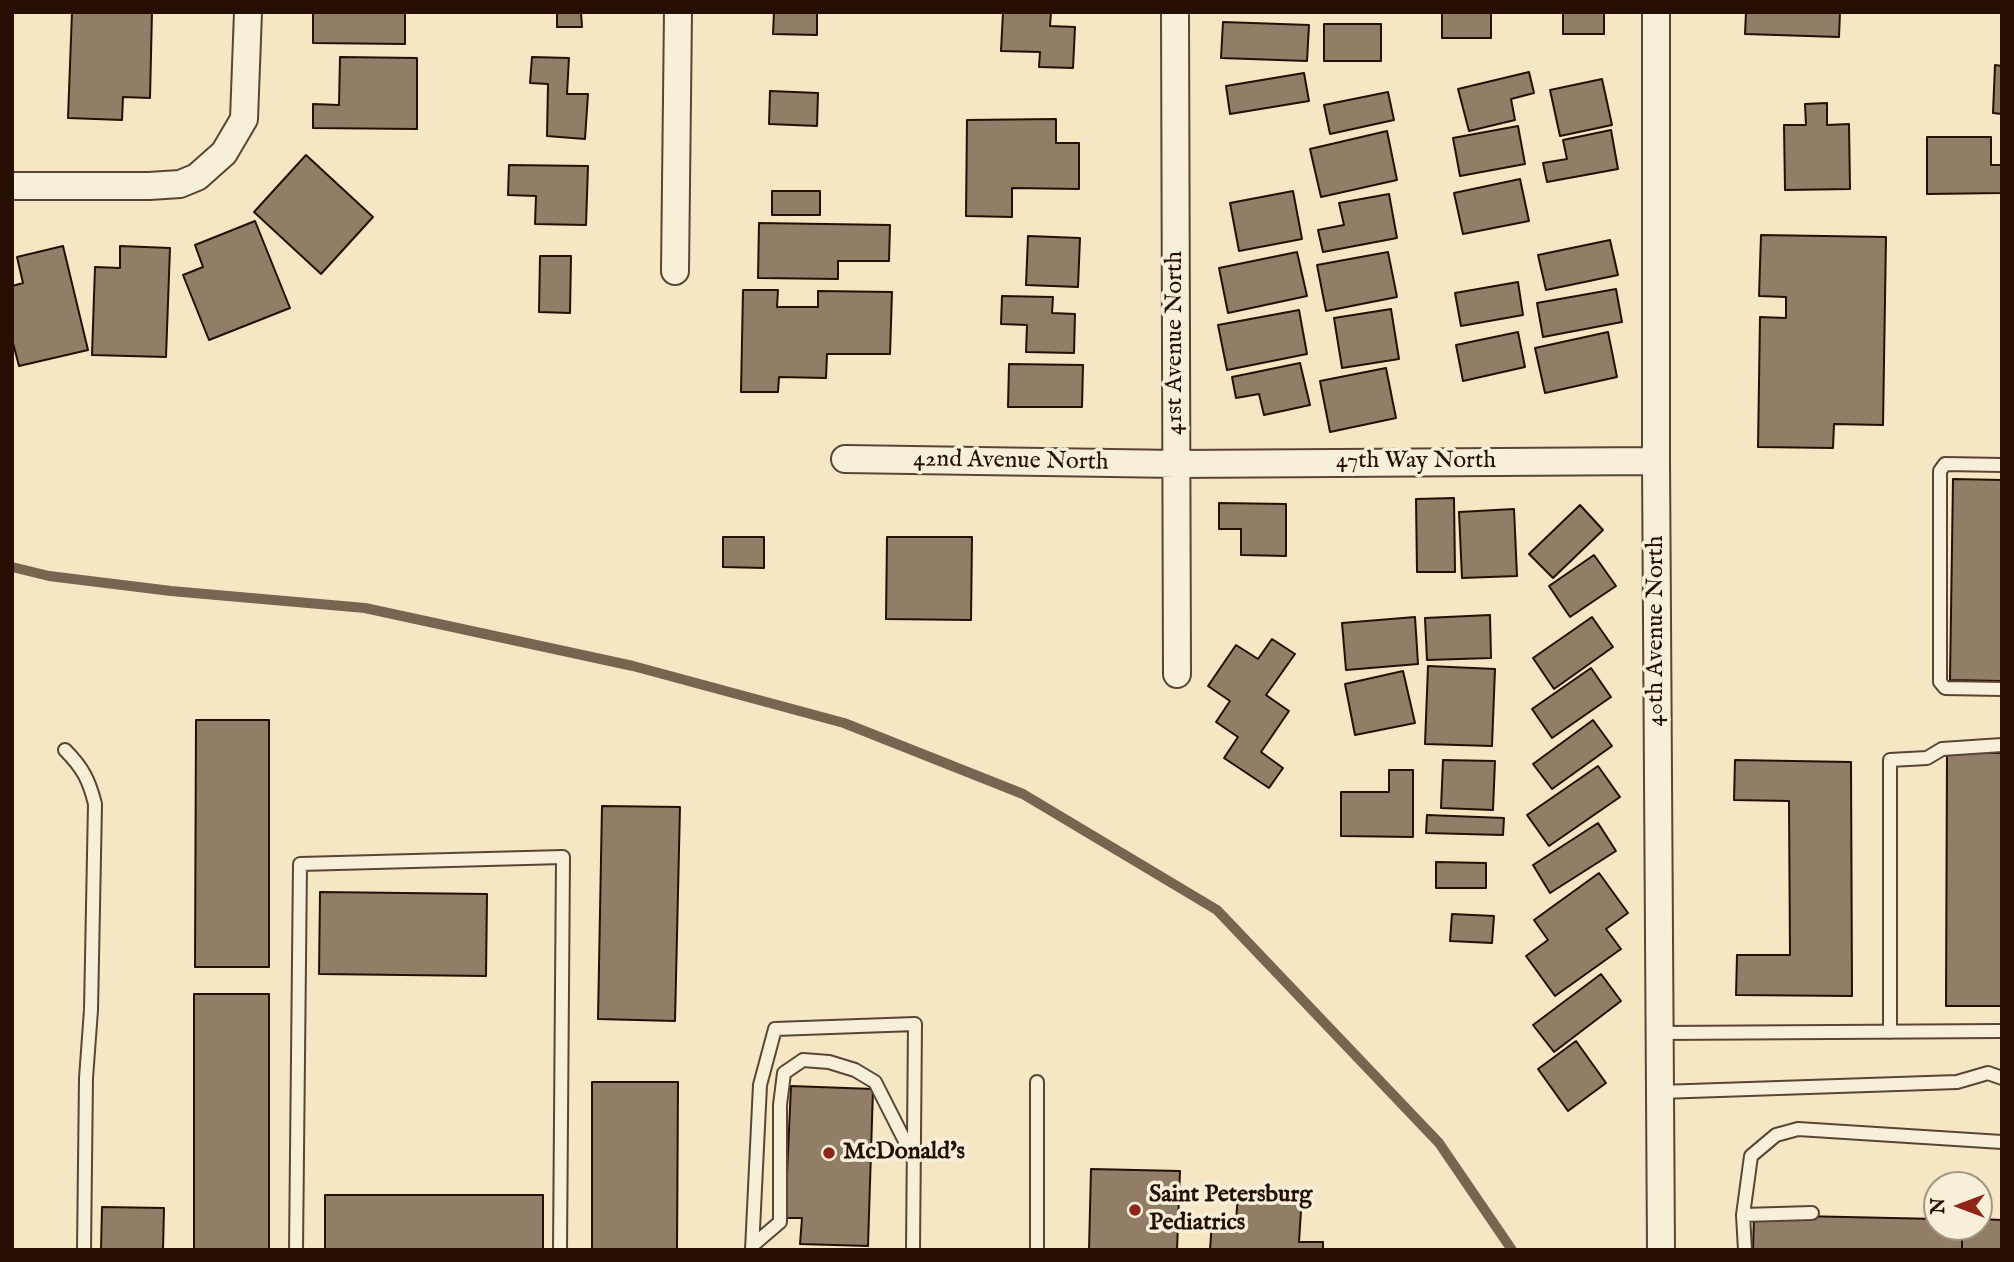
<!DOCTYPE html>
<style>
body{margin:0}
#map{position:relative;width:2014px;height:1262px;overflow:hidden;background:#f5e6c4;font-family:"IM FELL English",serif}
canvas{display:block}
.frame{position:absolute;inset:0;border:14px solid #270e03;pointer-events:none}
.north{position:absolute;left:1923px;top:1171px;width:70px;height:70px;box-sizing:border-box;background:#f8efd9;border:2px solid #a49583;border-radius:50%;rotate:270deg;font-size:19px;font-weight:700;line-height:28px;text-align:center;color:#270e03}
.north::after{content:'';display:block;margin:auto;width:24px;height:32px;background:#8f2418;clip-path:polygon(50% 0,100% 100%,50% 72%,0 100%)}
</style>
<div id="map">
<canvas width="2014" height="1262"></canvas>
<div class="frame"></div>
<div class="north">N</div>
</div>
<script>
const c = document.querySelector('canvas').getContext('2d');
c.lineJoin = 'round';
function strokePath(path, color, width, dash) {
  c.strokeStyle = color;
  c.lineWidth = width;
  c.lineCap = dash ? 'butt' : 'round';
  c.setLineDash(dash || []);
  c.stroke(path);
}
function fill(path, color) {
  c.fillStyle = color;
  c.fill(path, 'evenodd');
}
function label(font, color, halo, rows, align = 'center') {
  c.font = font + ' "IM FELL English",serif';
  c.lineWidth = 7;
  c.setLineDash([]);
  c.textBaseline = 'middle';
  c.strokeStyle = halo;
  c.fillStyle = color;
  for (const [text, x, y, turn = 0] of rows) {
    c.save();
    c.translate(x, y);
    c.rotate((+turn || 0) * Math.PI / 180);
    c.textAlign = isNaN(turn) ? turn : align;
    if (halo) c.strokeText(text, 0, 0);
    c.fillText(text, 0, 0);
    c.restore();
  }
}
strokePath(new Path2D(`
 M12,567L49,576L171,591L365,608L633,666L844,723L1023,794L1217,910L1439,1143L1512,1250`), '#79644f', 10);
const building = new Path2D(`
 M72,12H152L150,98L123,97L122,120L68,118Z
 M313,12H405V44L313,43Z
 M557,12H581L582,27H557Z
 M774,12H817V35L773,34Z
 M1003,12H1051L1050,26L1075,27L1073,68L1039,67L1040,52L1001,51Z
 M1442,12H1491V38H1442Z
 M1563,12H1604V34H1563Z
 M1746,12H1840L1839,37L1745,34Z
 M1223,22L1309,25L1307,61L1221,58Z
 M1324,24H1381V61H1324Z
 M340,57L417,58V129L313,128V104L339,105Z
 M532,57L569,58L567,94H588L585,139L547,136L548,84L530,83Z
 M1995,65L2002,66V114L1993,113Z
 M1529,72L1534,93L1511,99L1515,120L1469,131L1458,89Z
 M1304,73L1309,101L1230,114L1226,86Z
 M1602,79L1612,125L1560,136L1550,90Z
 M770,91L818,93L817,126L769,124Z
 M1388,92L1394,120L1330,134L1324,105Z
 M1827,103V125L1849,124L1850,189L1785,190L1784,125H1806L1805,104Z
 M1056,119V143H1079V189L1012,188V217L966,216L967,120Z
 M1518,126L1525,164L1460,176L1453,138Z
 M1611,130L1618,169L1547,182L1543,163L1567,159L1563,140Z
 M1387,131L1397,180L1321,197L1310,149Z
 M1927,137H1991V165H2002V193L1927,194Z
 M306,155L373,217L321,274L254,212Z
 M509,165L588,166L586,225L535,224L536,196L508,195Z
 M1520,179L1529,221L1463,234L1454,193Z
 M772,191H820V215H772Z
 M1293,191L1302,239L1239,251L1230,203Z
 M1389,194L1397,238L1323,252L1318,230L1344,225L1339,203Z
 M255,221L290,308L209,340L183,275L203,267L195,245Z
 M759,223L890,225L889,261H838V279L758,278Z
 M1761,235L1886,237L1883,425L1834,424L1833,448L1758,447L1760,317L1786,318V297L1759,296Z
 M1028,236L1080,238L1078,287L1026,285Z
 M1610,240L1618,275L1546,290L1538,255Z
 M63,246L88,350L19,366L12,339V286L23,283L17,257Z
 M120,246L170,248L166,357L92,355L95,267L120,268Z
 M1297,252L1307,296L1228,313L1219,268Z
 M1388,252L1397,297L1326,311L1317,265Z
 M540,256H571L570,313L539,312Z
 M1518,282L1523,315L1461,326L1455,293Z
 M1616,289L1622,322L1543,337L1537,303Z
 M743,290H778L777,307H818V291L892,292L890,354H827L826,378L779,377L778,392H741Z
 M1002,296L1053,297L1052,313L1075,314L1074,353L1026,352L1027,325L1001,324Z
 M1391,309L1399,359L1342,368L1334,318Z
 M1299,310L1307,354L1227,370L1218,325Z
 M1518,332L1525,367L1463,381L1456,345Z
 M1608,332L1617,377L1545,393L1535,348Z
 M1300,363L1310,405L1264,415L1259,394L1236,398L1232,377Z
 M1009,364L1083,365L1082,407H1008Z
 M1386,368L1396,418L1330,432L1320,381Z
 M1953,479L2002,480V681L1950,680Z
 M1454,498L1455,572H1417L1416,499Z
 M1219,503L1286,504V556L1241,555V529H1219Z
 M1580,505L1603,530L1553,578L1529,554Z
 M1514,509L1517,576L1462,578L1459,512Z
 M723,537H764V568L723,567Z
 M887,537H972L971,620L886,619Z
 M1594,555L1616,586L1570,617L1549,586Z
 M1490,615L1491,658L1427,660L1425,618Z
 M1415,617L1418,664L1346,670L1342,623Z
 M1592,617L1613,647L1554,689L1533,658Z
 M1272,639L1295,654L1266,695L1289,711L1261,752L1283,768L1269,788L1224,758L1238,737L1216,722L1230,701L1208,686L1236,645L1258,659Z
 M1428,666L1495,669L1492,746L1425,744Z
 M1591,668L1611,697L1552,738L1532,709Z
 M1403,671L1415,723L1355,735L1345,684Z
 M196,720H269V967H195Z
 M1593,720L1612,746L1552,789L1533,764Z
 M1947,753H2002V1006H1946Z
 M1443,760L1495,761L1493,810L1441,808Z
 M1735,760L1851,762L1852,996L1736,995L1737,955H1790L1789,801L1734,800Z
 M1598,766L1620,797L1549,846L1527,815Z
 M1389,770H1413V837L1341,836V792H1389Z
 M602,806L680,807L675,1021L598,1019Z
 M1427,815L1504,818L1503,835L1426,833Z
 M1598,823L1616,851L1550,893L1533,865Z
 M1436,862L1486,863V888H1436Z
 M1599,873L1628,913L1606,929L1621,949L1555,996L1526,956L1548,940L1534,920Z
 M320,892L487,894L486,976L319,974Z
 M1452,914L1494,916L1492,943L1450,941Z
 M1601,974L1621,1001L1554,1052L1533,1025Z
 M194,994H269V1250H194Z
 M1576,1041L1606,1083L1568,1111L1538,1069Z
 M592,1082H678L677,1250H592Z
 M791,1086L873,1089L868,1246L800,1244L802,1218H785Z
 M1091,1169L1180,1171L1177,1250H1089Z
 M1238,1192L1302,1195L1299,1242H1323V1250H1210L1212,1221L1236,1222Z
 M325,1195H543V1250H325Z
 M102,1207L164,1208L163,1250H101Z
 M1754,1215L1937,1219V1227H1962V1250H1753Z
 M1979,1219L2002,1220V1250H1962V1227H1979Z`);
fill(building, '#927e67');
strokePath(building, '#270e03', 2);
const lane = new Path2D(`
 M2002,465L1945,464L1940,471V682L1945,688L2002,689
 M65,750C83,768 89,780 95,804L91,1010L86,1078L84,1250
 M1890,1032V760L1927,758L1942,749L2002,745
 M1660,1033L2002,1031
 M1660,1092L1957,1082L1988,1073L2002,1078
 M1743,1215L1812,1213
 M752,1246L780,1222V1105L784,1073L803,1060L829,1062L855,1070L875,1082L912,1155
 M296,1250L300,864L563,857L560,1250
 M752,1250L760,1085L775,1029L915,1024L913,1250
 M1037,1250V1082
 M1745,1250L1743,1215L1751,1156L1776,1135L1798,1129L2002,1142`);
const street = new Path2D(`
 M1175,12L1177,674
 M1656,12V461L1661,1250
 M12,186H149L180,184L197,177L224,153L244,119L248,12
 M675,271L678,12
 M845,459L1177,464L1656,461`);
strokePath(lane, '#5a4433', 16);
strokePath(street, '#5a4433', 30);
strokePath(lane, '#f8efd9', 12);
strokePath(street, '#f8efd9', 26);
for (const [x, y, r, color] of [
 [829,1153,7,"#8f2418"],
 [1135,1210,7,"#8f2418"]
]) {
  const dot = new Path2D();
  dot.arc(x, y, r, 0, 2 * Math.PI);
  c.fillStyle = color;
  c.fill(dot);
  strokePath(dot, '#f8efd9', 2.5);
}
label('24px', '#270e03', '#f8efd9', [
 ["41st Avenue North",1176,343,-90],
 ["42nd Avenue North",1011,462,1],
 ["47th Way North",1416,462],
 ["40th Avenue North",1657,631,-90]
]);
label('bold 24px', '#270e03', '#f8efd9', [
 ["McDonald's",843,1153],
 ["Saint Petersburg",1149,1196],
 ["Pediatrics",1149,1224]
], 'left');
</script>
